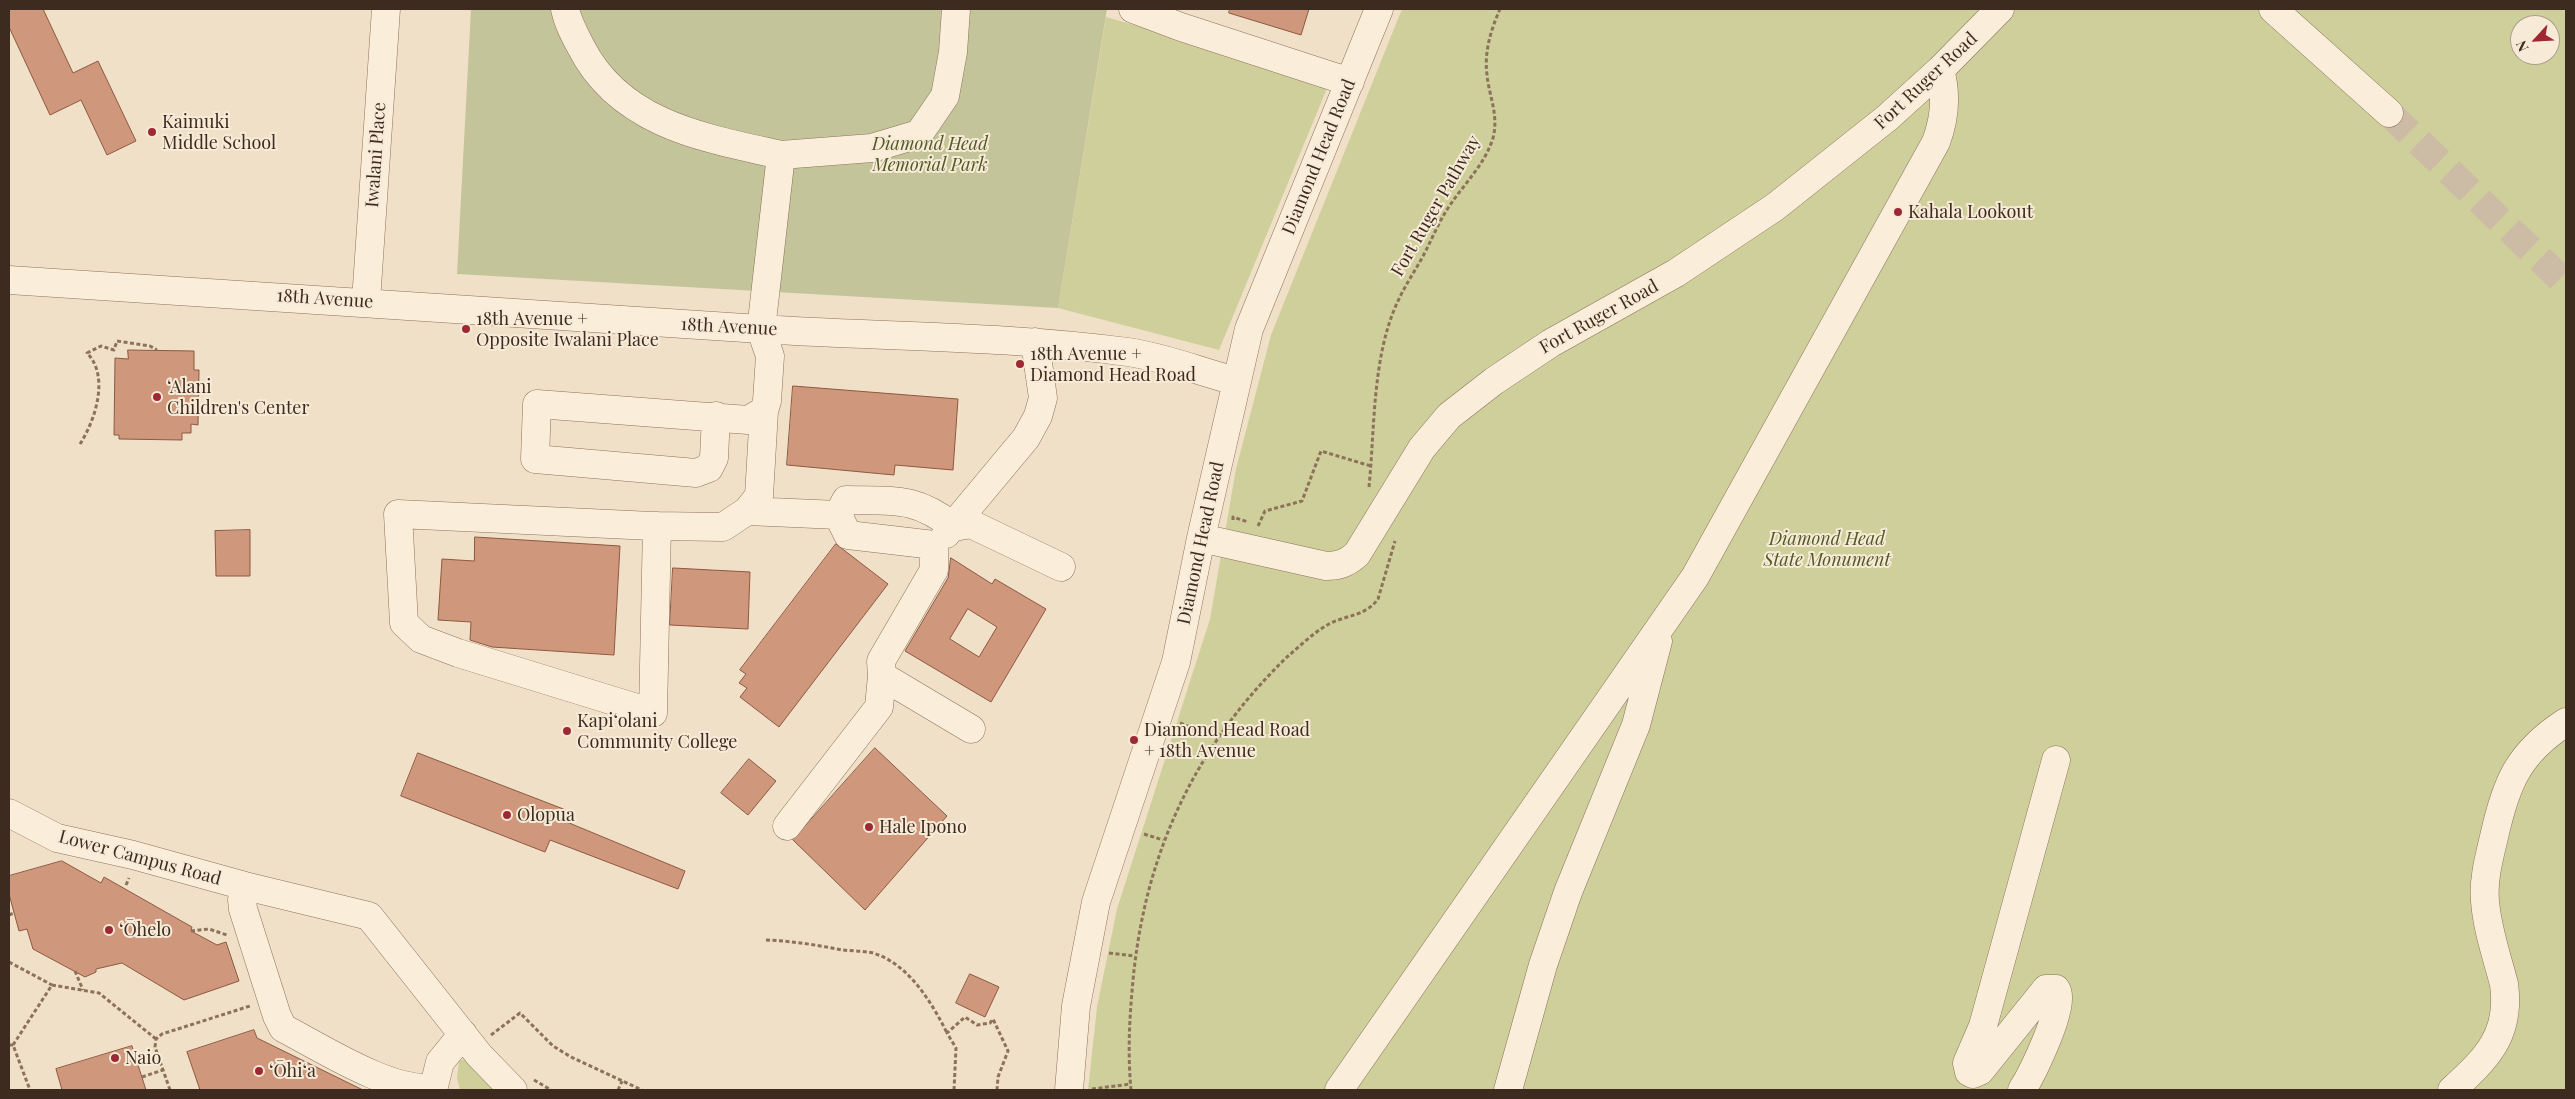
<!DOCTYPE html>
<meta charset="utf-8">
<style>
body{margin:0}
#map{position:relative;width:2575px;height:1099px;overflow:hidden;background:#f0e0c7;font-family:"Playfair Display",serif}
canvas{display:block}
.frame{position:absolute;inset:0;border:10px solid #3d2b20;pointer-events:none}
.north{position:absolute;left:2510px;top:15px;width:50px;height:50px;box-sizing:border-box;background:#f7ebd7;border:1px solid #ad9e8e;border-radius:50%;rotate:245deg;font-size:14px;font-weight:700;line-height:20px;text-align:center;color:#3d2b20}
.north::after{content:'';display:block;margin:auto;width:18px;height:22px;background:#9e2934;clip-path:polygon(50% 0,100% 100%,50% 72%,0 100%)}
</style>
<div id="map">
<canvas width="2575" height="1099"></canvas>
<div class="frame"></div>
<div class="north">N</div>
</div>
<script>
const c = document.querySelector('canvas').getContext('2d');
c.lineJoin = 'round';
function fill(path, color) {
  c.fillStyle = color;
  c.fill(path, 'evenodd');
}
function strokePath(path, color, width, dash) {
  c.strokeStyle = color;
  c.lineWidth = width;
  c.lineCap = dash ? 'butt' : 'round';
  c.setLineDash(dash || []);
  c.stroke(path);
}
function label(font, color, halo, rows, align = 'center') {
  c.font = font + ' "Playfair Display",serif';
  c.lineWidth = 4;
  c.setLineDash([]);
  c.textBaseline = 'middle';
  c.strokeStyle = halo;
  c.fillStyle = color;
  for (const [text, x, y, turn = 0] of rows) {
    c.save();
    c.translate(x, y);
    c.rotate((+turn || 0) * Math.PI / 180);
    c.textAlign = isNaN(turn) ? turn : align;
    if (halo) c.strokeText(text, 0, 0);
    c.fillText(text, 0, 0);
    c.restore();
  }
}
fill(new Path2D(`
 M1402,9H2566V1090H1088L1097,1007L1117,909L1210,619L1236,469L1271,335ZM2520,25H2550V55H2520Z
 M1106,17L1330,81L1219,350L1058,308Z
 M467,1058L500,1090H460L457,1078L459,1061Z`), '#cecf9a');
fill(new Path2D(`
 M471,9H1107L1058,308L457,274Z`), '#c3c499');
const building = new Path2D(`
 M9,9H43L73,73L98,61L136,141L107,155L81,100L50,115L9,27Z
 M1230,9H1309L1301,35L1229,13Z
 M128,350L194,351V370H199L198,425L191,424V433H182V440L119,439V435H114L115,358L128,359Z
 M793,386L958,399L953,470L895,465L894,475L787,465Z
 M250,530V576H216L215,531Z
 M475,537L620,546L614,655L492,647L470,640L471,622L438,620L442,559L474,561Z
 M836,544L888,584L779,727L740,697L747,688L739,683L746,674L740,670Z
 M951,558L992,584L995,579L1046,609L991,702L905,651L948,578ZM968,609L997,627L979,657L950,639Z
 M673,568L750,572L748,629L670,625Z
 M875,748L947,816L865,910L793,840Z
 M418,753L566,810L562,820L685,871L678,889L550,840L545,852L401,796Z
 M749,759L776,781L748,815L721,793Z
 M62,861L101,883L104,877L192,927L191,931L217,945L226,942L239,981L184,1000L122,963L96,969V972L85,977L33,949L27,929L19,931L9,894V876Z
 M970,974L999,987L985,1017L956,1003Z
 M254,1030L257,1038L363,1090H200L187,1052Z
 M132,1046L146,1090H62L56,1069Z`);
fill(building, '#cf977c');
strokePath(building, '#8d5840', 1);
strokePath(new Path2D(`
 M2389,113L2566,284`), '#ccbca6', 28, [28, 14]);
const minor = new Path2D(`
 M565,9C568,23 574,34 581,47C620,124 704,138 781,155L761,330L770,356L767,401L764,411L748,420L537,404L535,459L696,473L709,468L714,458L716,416
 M1133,9L1181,27L1350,82
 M2273,9L2389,113
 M781,155L872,148L919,134L945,96L953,52L956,9
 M9,280C254,295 499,313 745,328C872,337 1001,335 1128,352C1164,357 1201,372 1236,381
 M366,301L386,9
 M747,511L838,515L848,535L934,545V570L881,661L882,676L971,729
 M838,515L846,500C893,501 915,496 954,527L971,524L1061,567
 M657,526L653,713L458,653L421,639L404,623L398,514L652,526H657L723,527L747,511L759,496L764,411
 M946,534L1026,438L1038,416L1043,398L1035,342
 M1201,538L1326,566C1339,566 1347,563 1357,554L1422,448L1449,416L1494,381L1551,343L1676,273L1775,207L1887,118L1940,70L2000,9
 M9,813L57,838L133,855L245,886
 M787,826L879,707L882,676
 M432,1087C393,1094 320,1047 283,1028L277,1016L243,909L242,900L245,886L369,916L479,1055L513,1090
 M433,1090L440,1062L463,1034
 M1069,1090L1076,1006L1096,902L1176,662L1201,538L1249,329L1379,9
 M1339,1090L1695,577L1936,142C1945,118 1947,95 1940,70
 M1508,1090L1543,965L1568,892L1636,725L1658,641
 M2022,1090C2032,1074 2067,1004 2056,989H2046L1980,1071L1973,1074L1969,1072L1967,1063L1983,1026L2056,760
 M2452,1090C2487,1058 2511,1035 2504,984C2497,957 2487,929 2485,901C2483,880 2489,858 2494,837C2506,783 2518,753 2566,722`);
strokePath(minor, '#8d715b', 29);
strokePath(new Path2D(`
 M80,444C95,421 110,376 87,353L101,346L114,350L117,341L150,346L157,350
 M1369,487C1375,427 1372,356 1398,301C1404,288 1411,277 1418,265C1430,245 1437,224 1450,205C1465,183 1485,164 1493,138C1499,115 1489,96 1487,75C1484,51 1491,30 1500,9
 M1233,520V517L1248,522
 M1258,526L1265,511L1302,501L1321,451L1371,466
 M1180,723L1217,738
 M1144,834L1163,840
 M126,885L129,878
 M9,915L14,913
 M191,931L209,929L227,935
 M766,940C792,941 817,945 842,950C852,951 863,951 873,953C909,964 932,1003 947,1033
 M1109,953L1135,956
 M9,962L52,985
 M75,971L83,990
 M491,1035L520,1013L553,1046L571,1057L642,1090
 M9,1045H13L30,1090
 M13,1045L52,985L99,993L156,1039
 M142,1077L163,1070
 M534,1080L551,1090
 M1092,1089L1131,1084
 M170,1090L155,1047L156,1039L162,1034L250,1006
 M618,1090L622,1081
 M954,1090L956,1048L947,1033L965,1017L977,1025L990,1023L993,1019L1008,1051L998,1077L997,1090
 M1131,1090C1128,1058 1129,1024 1132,992C1142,860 1192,749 1287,657C1300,646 1314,632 1329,624C1346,615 1366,616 1378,599L1395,541`), '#8d715b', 3, [4, 2.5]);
strokePath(minor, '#faeedb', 28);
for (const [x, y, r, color] of [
 [152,132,5,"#9e2934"],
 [1898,212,5,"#9e2934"],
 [466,329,5,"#9e2934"],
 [1020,364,5,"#9e2934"],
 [157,397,5,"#9e2934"],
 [567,731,5,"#9e2934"],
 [1134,740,5,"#9e2934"],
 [507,815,5,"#9e2934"],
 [869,827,5,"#9e2934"],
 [109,930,5,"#9e2934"],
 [115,1058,5,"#9e2934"],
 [259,1071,5,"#9e2934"]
]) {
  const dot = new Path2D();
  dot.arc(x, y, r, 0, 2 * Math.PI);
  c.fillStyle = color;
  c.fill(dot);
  strokePath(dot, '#f7ebd7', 2);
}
label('18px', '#3d2b20', '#f7ebd7', [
 ["Fort Ruger Road",1926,81,-43],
 ["Iwalani Place",376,155,-86],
 ["Diamond Head Road",1319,157,-68],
 ["Fort Ruger Pathway",1436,206,-60],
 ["18th Avenue",325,299,4],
 ["Fort Ruger Road",1599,317,-29],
 ["18th Avenue",729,327,3],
 ["Diamond Head Road",1201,543,-78],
 ["Lower Campus Road",140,858,15]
]);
label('18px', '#3d2b20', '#f7ebd7', [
 ["Kaimuki",162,122],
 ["Middle School",162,143],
 ["Kahala Lookout",1908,212],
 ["18th Avenue +",476,319],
 ["Opposite Iwalani Place",476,340],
 ["18th Avenue +",1030,354],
 ["Diamond Head Road",1030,375],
 ["‘Alani",167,387],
 ["Children's Center",167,408],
 ["Kapi‘olani",577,721],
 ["Community College",577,742],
 ["Diamond Head Road",1144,730],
 ["+ 18th Avenue",1144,751],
 ["Olopua",517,815],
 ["Hale Ipono",879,827],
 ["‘Ōhelo",119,930],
 ["Naio",125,1058],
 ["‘Ōhi‘a",269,1071]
], 'left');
label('italic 18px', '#515a25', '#f7ebd7', [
 ["Diamond Head",930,144],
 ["Memorial Park",930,165],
 ["Diamond Head",1827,539],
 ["State Monument",1827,560]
]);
</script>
